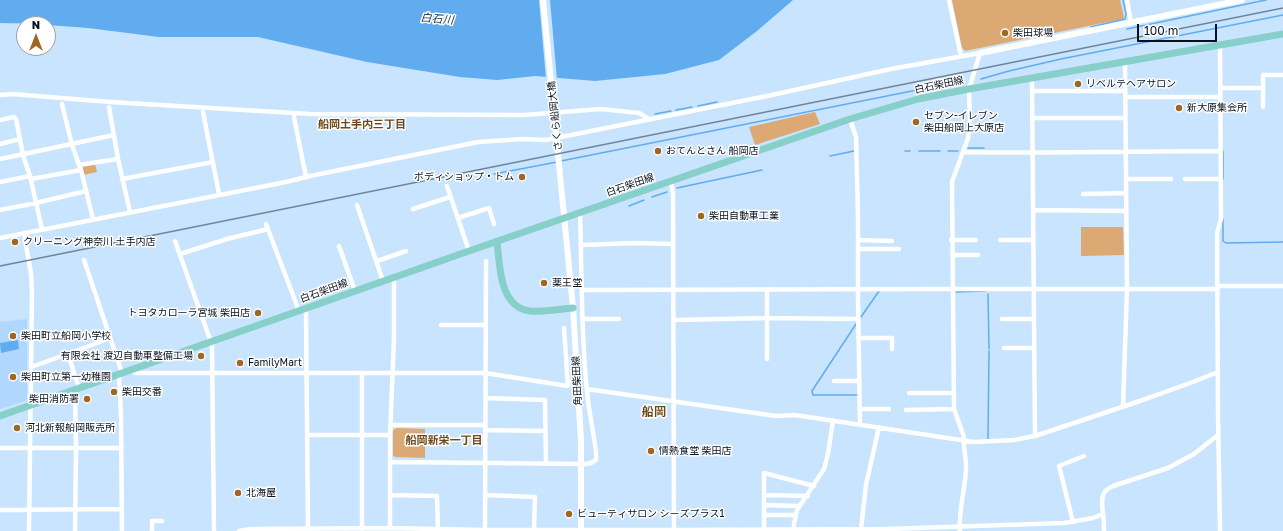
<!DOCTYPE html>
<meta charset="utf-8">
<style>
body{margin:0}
#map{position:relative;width:1283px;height:531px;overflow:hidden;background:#c8e4fe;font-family:"Golos Text",sans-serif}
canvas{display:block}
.north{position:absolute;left:16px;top:16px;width:40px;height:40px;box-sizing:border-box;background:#fff;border:1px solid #9ba0a5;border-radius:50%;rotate:0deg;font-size:11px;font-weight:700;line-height:16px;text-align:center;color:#06111d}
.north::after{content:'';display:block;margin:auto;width:14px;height:18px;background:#9f6723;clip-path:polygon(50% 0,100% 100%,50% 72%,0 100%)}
.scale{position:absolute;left:1137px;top:24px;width:80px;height:18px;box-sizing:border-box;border:2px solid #06111d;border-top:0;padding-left:5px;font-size:12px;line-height:14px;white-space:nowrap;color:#06111d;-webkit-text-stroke:3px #fff;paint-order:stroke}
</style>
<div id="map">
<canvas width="1283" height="531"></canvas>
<div class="north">N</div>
<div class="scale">100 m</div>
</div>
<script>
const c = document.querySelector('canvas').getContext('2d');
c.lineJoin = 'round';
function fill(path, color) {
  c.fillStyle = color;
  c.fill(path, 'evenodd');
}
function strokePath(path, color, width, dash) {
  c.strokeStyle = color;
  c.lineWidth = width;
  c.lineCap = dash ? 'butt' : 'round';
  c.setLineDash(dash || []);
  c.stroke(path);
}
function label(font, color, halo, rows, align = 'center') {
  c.font = font + ' "Golos Text","Noto Sans JP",sans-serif';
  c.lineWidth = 3;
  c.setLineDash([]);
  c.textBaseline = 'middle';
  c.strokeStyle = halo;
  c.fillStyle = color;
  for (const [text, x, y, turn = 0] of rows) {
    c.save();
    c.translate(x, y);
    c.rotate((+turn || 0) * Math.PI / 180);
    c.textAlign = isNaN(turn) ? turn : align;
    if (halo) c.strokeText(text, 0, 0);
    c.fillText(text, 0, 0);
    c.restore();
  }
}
fill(new Path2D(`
 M27,319V398L25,401L0,409V322Z`), '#b0d8ff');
fill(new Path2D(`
 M952,0H1120L1124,17L1123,19L965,51L962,48Z
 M815,112L820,124L755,145L749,127Z
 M95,164L97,172L83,175V166Z
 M1081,227H1123L1124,255L1081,256Z
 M397,428L425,429V458L396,457L393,456V430Z`), '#dca974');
fill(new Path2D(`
 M0,0H793L757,31L719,60L665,74L595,81L535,76L497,80L460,77L367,62L258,37H159L88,28L48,25V24L0,23Z
 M18,340L19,349L1,353L0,343Z`), '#61acef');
fill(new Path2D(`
 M539,0H550L557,80L546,79Z`), '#c8e4fe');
strokePath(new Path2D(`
 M1091,27L1125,19L1126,14L1123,0
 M1127,29L1266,0
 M981,79L1009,71L1061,59L1283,15
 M698,106L717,102
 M676,110L692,107
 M655,114L671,111
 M968,148H984
 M905,151H910
 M919,151H940
 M948,151H958
 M1223,151V179
 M830,156L854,151
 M561,161L937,86L964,82
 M494,174L557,162
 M677,188L762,170
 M652,197L667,192
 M629,206L644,200
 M1223,219V241L1226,243L1283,242
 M956,292L985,291
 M988,294L989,349
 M861,317L879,291
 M856,324L812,391L813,395H857
 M988,439L989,351`), '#61acef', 1.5);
strokePath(new Path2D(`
 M949,0L961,56
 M1127,0L1131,22
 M1220,46L1221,219L1217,233L1218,415L1220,531
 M1032,78L1035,436
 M1220,88H1263V107
 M1263,88V75H1283
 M1032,91H1125
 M0,95L12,94L111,102L310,114L524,115L601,109L639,113L649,119
 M1125,97H1220
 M62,104L72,145L79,165
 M109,107L118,159
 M203,112L219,194
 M294,117L306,177
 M1033,118H1125
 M850,119L856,137L858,216V300L860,424
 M0,120L14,117L16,119L23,155L30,176L42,229
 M0,144L20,139
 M963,152C1049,154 1135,151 1221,151
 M0,159L114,135
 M81,170L93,219
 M31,179L81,170L79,165L118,159L130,212
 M122,179L213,162
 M1126,179H1171
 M1185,179H1221
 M671,181L673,194L674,530
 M0,182L30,176
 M447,186L469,251
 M1083,194L1126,193
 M357,205L383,281
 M413,209L450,197
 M0,210L36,203L86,191
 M1033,210L1126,211
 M458,218L489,208L494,224
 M266,224L299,311
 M24,233L31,274L32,292L29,531
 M0,238L286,182L310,176L478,142L522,139L546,140L767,96L891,69L980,53L969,89L970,125L968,138L952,182L954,409L964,437C963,443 965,455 966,462C967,485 958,508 960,531
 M858,240L892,241
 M951,240H976
 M1000,240H1033
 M175,241L212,345L214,531
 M581,245L636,243L673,244
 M339,246L355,291
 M858,249H899
 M180,254L227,239L268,229
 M953,255H978
 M84,260L122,373
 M377,261L406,251
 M1218,286H1283
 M582,290L928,289H1218
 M305,309L306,314L308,531
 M583,319H619
 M1002,319H1034
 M674,320L768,318L858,319
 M441,325H486
 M858,338H892V349
 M1004,348H1034
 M68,354L79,388
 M767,359V290
 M31,367L68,354L110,338
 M132,369L134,372L137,373H485L568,386L564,328
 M362,373V529
 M119,374L121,417L122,531
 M834,381H859
 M587,389L776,416L795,415L974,442L1014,440L1035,436L1137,402L1193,382L1218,372
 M75,390L76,447L75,531
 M909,393H954
 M486,398L545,400L546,463
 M1123,406L1127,289L1125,62
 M860,409H889
 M906,410L954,409
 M391,425H485
 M485,430L545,431
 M307,435H390
 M0,448H122
 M391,462L586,464L591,463L596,460C598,455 589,411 588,401C581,338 582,275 580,212
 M391,495L437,496L438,529
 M486,495L535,497L534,530
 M764,495L808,496
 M764,505L800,506
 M0,510L122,509
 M764,515H796
 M1073,522L1059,466L1084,456
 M390,528V435L394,339V278
 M764,529V473L814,486
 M861,529L866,485L879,427
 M152,531V521H162
 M239,531L251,529L390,528L485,530H674L887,529L1064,523L1093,518L1103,514
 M485,531L486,261
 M794,531V524L797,510L824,469L828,454L833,420
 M1104,531C1104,525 1104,520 1103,514C1102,502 1099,492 1113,486L1168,468L1194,454L1218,435`), '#fff', 4.5);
strokePath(new Path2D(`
 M543,0L573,308L581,440V531
 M980,53L1242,0`), '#fff', 6);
strokePath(new Path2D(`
 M497,242C500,266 499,307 530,311C544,312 559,309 573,308
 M0,416L469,251L850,119L918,99L969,89L1283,34`), '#87d0ca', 7);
strokePath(new Path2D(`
 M0,266L1283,8`), '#708498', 1.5);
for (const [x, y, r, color] of [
 [1005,33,4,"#9f6723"],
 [1078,84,4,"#9f6723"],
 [1179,108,4,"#9f6723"],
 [916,122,4,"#9f6723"],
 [658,151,4,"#9f6723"],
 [522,177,4,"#9f6723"],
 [701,216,4,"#9f6723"],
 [15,242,4,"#9f6723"],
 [544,283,4,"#9f6723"],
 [258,313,4,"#9f6723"],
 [13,336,4,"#9f6723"],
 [201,356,4,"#9f6723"],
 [240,363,4,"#9f6723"],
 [13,377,4,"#9f6723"],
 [114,392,4,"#9f6723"],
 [87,399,4,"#9f6723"],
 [17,428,4,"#9f6723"],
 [651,451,4,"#9f6723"],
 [238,493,4,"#9f6723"],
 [569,514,4,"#9f6723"]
]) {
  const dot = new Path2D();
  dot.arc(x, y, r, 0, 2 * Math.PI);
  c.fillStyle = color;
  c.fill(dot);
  strokePath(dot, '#fff', 1.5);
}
label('10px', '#06111d', '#fff', [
 ["柴田球場",1013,33],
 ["リベルテヘアサロン",1086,84],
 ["新大原集会所",1187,108],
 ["セブン-イレブン",924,116],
 ["柴田船岡上大原店",924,128],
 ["おてんとさん 船岡店",666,151],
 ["ボディショップ・トム",514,177,"right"],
 ["柴田自動車工業",709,216],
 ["クリーニング神奈川 土手内店",23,242],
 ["薬王堂",552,283],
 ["トヨタカローラ宮城 柴田店",250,313,"right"],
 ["柴田町立船岡小学校",21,336],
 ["有限会社 渡辺自動車整備工場",193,356,"right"],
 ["FamilyMart",248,363],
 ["柴田町立第一幼稚園",21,377],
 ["柴田交番",122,392],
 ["柴田消防署",79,399,"right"],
 ["河北新報船岡販売所",25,428],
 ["情熱食堂 柴田店",659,451],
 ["北海屋",246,493],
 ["ビューティサロン シーズプラス1",577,514]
], 'left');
label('10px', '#06111d', '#fff', [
 ["白石柴田線",939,85,-12],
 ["さくら船岡大橋",555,116,-96],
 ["白石柴田線",630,185,-19],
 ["白石柴田線",324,291,-20],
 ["角田柴田線",577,381,-93]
]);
label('italic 11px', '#12324d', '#fff', [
 ["白石川",437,19,5]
]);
label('bold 11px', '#6f481a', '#fff', [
 ["船岡土手内三丁目",362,125],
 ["船岡新栄一丁目",444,441]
]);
label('bold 12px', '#6f481a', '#fff', [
 ["船岡",654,412]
]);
</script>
